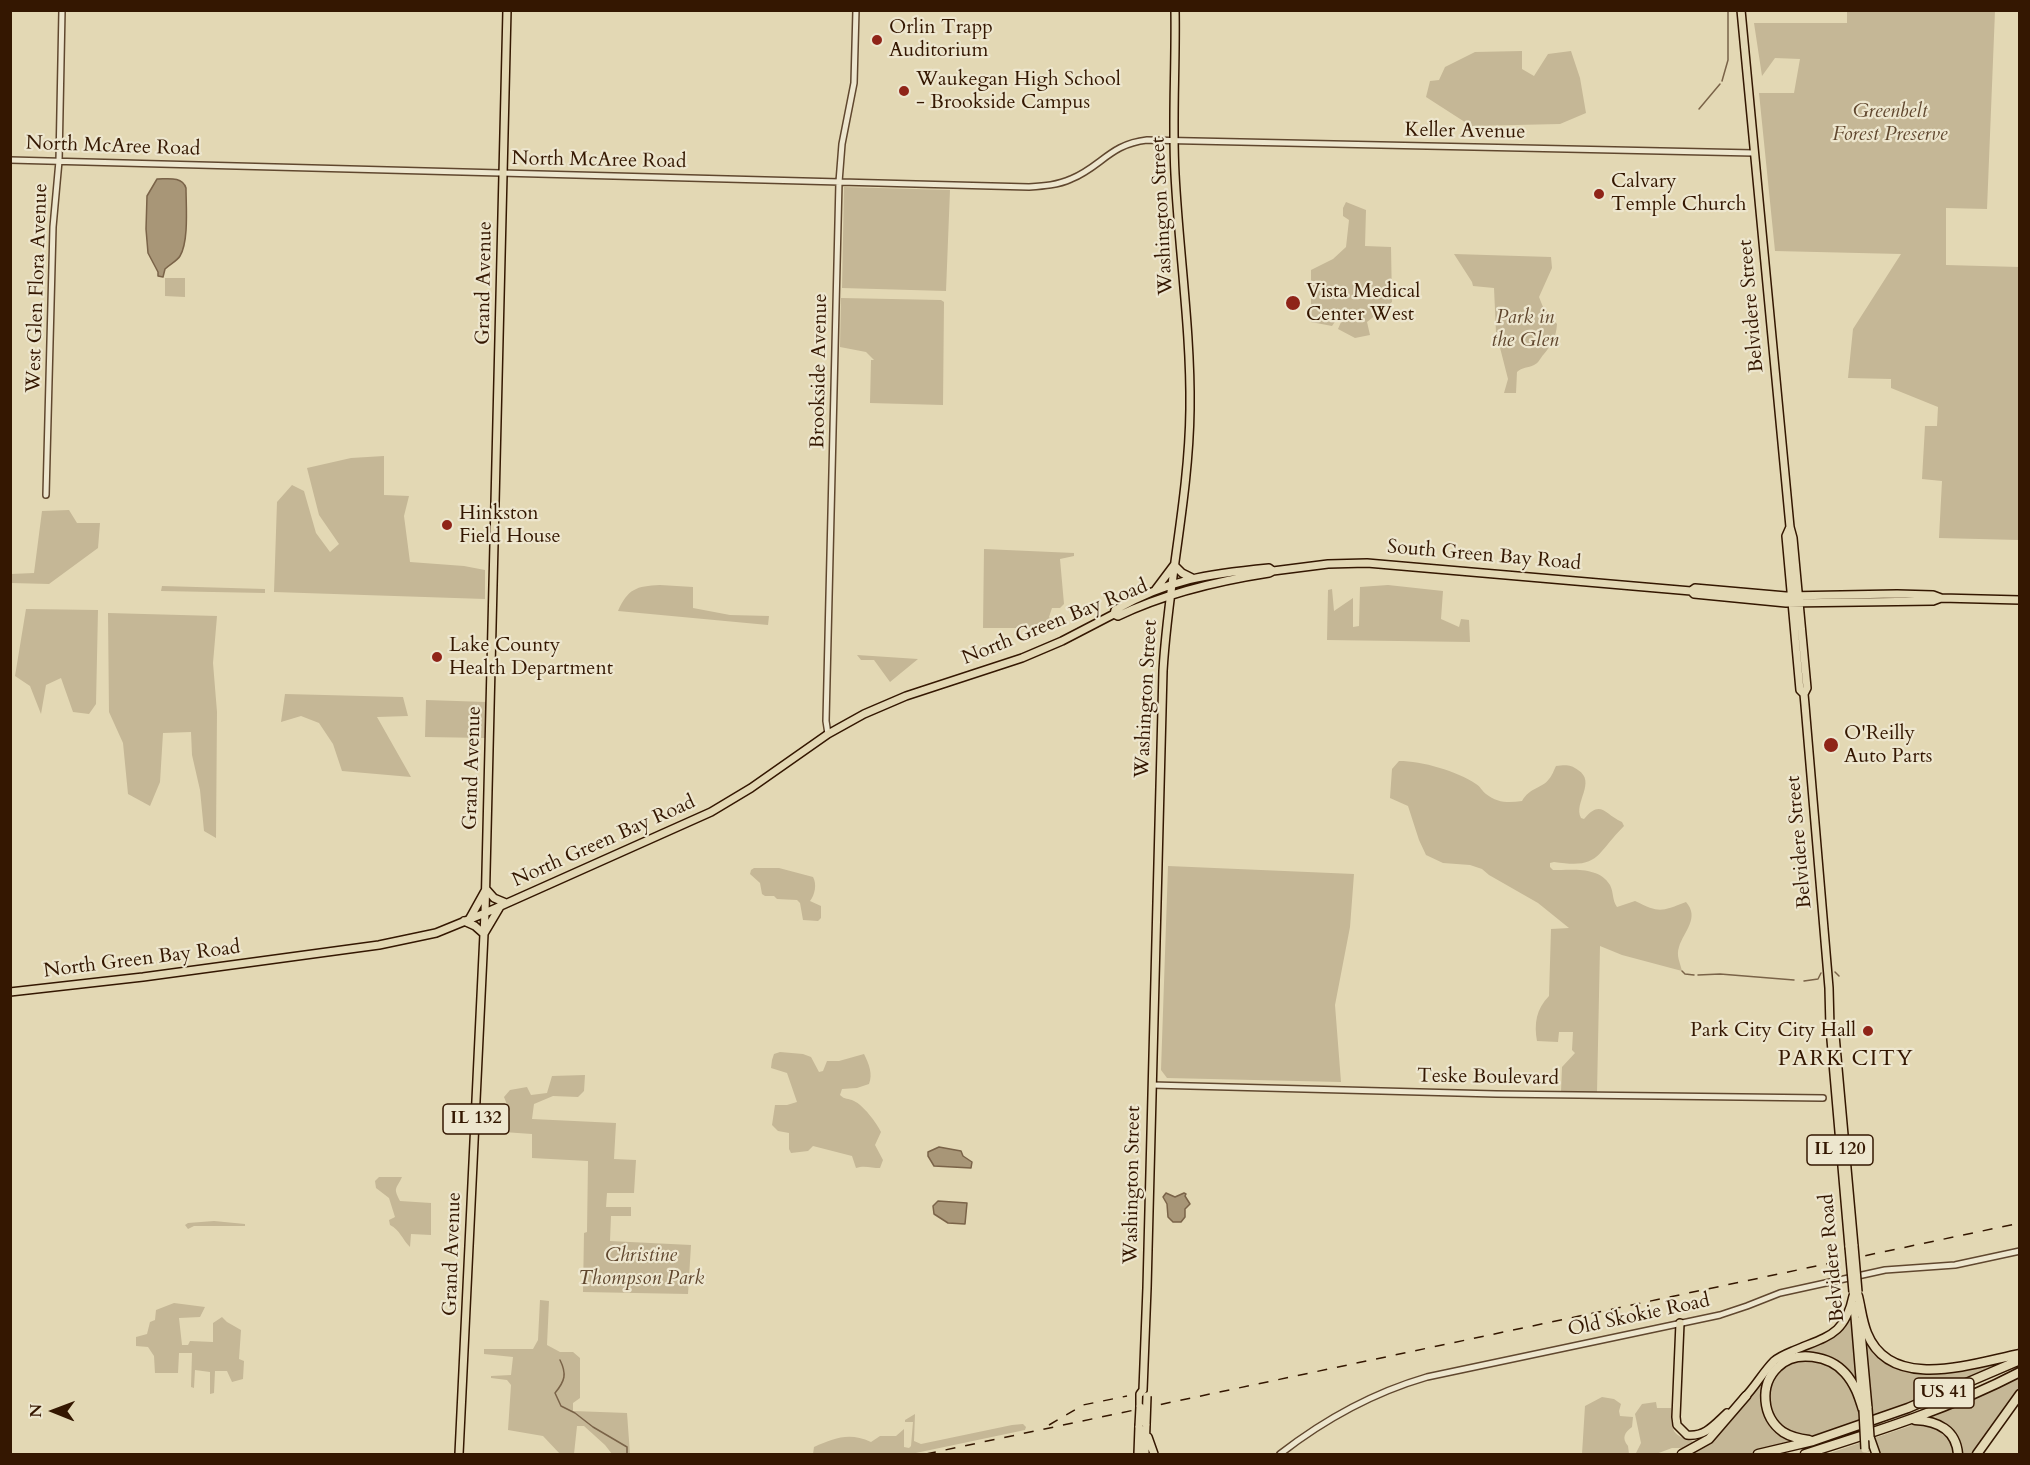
<!DOCTYPE html>
<style>
body{margin:0}
#map{position:relative;width:2030px;height:1465px;overflow:hidden;background:#e3d8b4;font-family:Cardo,serif}
canvas{display:block}
.frame{position:absolute;inset:0;border:12px solid #341701;pointer-events:none}
.north{position:absolute;left:24px;top:1381px;width:60px;height:60px;-webkit-text-stroke:4px #ede6ce;paint-order:stroke;rotate:271deg;font-size:16px;font-weight:700;line-height:24px;text-align:center;color:#341701}
.north::after{content:'';display:block;margin:auto;width:21px;height:27px;background:#341701;clip-path:polygon(50% 0,100% 100%,50% 72%,0 100%)}
</style>
<div id="map">
<canvas width="2030" height="1465"></canvas>
<div class="frame"></div>
<div class="north">N</div>
</div>
<script>
const c = document.querySelector('canvas').getContext('2d');
c.lineJoin = 'round';
function fill(path, color) {
  c.fillStyle = color;
  c.fill(path, 'evenodd');
}
function strokePath(path, color, width, dash) {
  c.strokeStyle = color;
  c.lineWidth = width;
  c.lineCap = dash ? 'butt' : 'round';
  c.setLineDash(dash || []);
  c.stroke(path);
}
function label(font, color, halo, rows, align = 'center') {
  c.font = font + ' Cardo,serif';
  c.lineWidth = 4.5;
  c.setLineDash([]);
  c.textBaseline = 'middle';
  c.strokeStyle = halo;
  c.fillStyle = color;
  for (const [text, x, y, turn = 0] of rows) {
    c.save();
    c.translate(x, y);
    c.rotate((+turn || 0) * Math.PI / 180);
    c.textAlign = isNaN(turn) ? turn : align;
    if (halo) c.strokeText(text, 0, 0);
    c.fillText(text, 0, 0);
    c.restore();
  }
}
fill(new Path2D(`
 M1847,11H1995L1987,209L1946,208V265L2019,267V540L1939,538L1942,481L1922,479L1925,426H1937L1938,407L1891,388V379L1848,378L1853,329L1901,254L1775,251L1759,93H1794L1800,59L1775,58L1762,76L1754,23H1847Z
 M1522,51V69L1534,76L1548,54L1571,51L1580,78L1586,113L1560,124L1471,126L1426,97L1430,81L1439,80L1445,67L1475,52Z
 M844,187L950,190L946,291L842,288Z
 M1346,202L1366,210L1365,246L1391,247L1392,302L1367,322L1370,335L1355,338L1338,329L1345,313L1343,310L1332,326L1311,322V270L1333,259L1346,247L1349,220L1343,216V208Z
 M1454,254L1551,257L1552,268L1539,297L1543,307L1557,324C1556,338 1552,344 1544,354C1540,358 1539,363 1534,365C1528,368 1522,367 1517,372L1516,393H1504L1508,379L1496,332L1494,288L1473,286L1472,282Z
 M165,278H185V297L165,296Z
 M841,298L941,300L944,302L943,405L870,403L871,360H874L866,352L840,347Z
 M384,456V495L409,496L404,516L410,562L464,566L485,570V599L274,592L277,502L292,485L304,491L316,533L330,552L339,544L319,515L307,468L351,458Z
 M69,510L77,523H100L98,548L49,584L11,583V574L34,573L42,511Z
 M984,549L1074,553V556L1060,559L1064,604L1060,608H1052L1049,617L1051,620L1050,628H983Z
 M660,585L693,587V608L730,615L769,616L768,625L618,611C628,589 636,586 660,585Z
 M1388,585L1443,591L1441,619L1459,627L1461,619L1469,620L1470,642L1327,640L1328,590L1332,589L1334,611L1353,598V627L1359,626L1360,587Z
 M162,586L265,589V593L161,591Z
 M26,609L98,610L96,704L89,714L73,712L61,678L46,685L41,714L30,686L15,676Z
 M108,613L217,616L213,663L217,712L216,838L204,831L200,790L192,755L191,732L163,733L160,782L150,806L128,794L123,743L109,712Z
 M857,655L918,659L890,682L874,660H861Z
 M285,694L403,697L408,716L377,717L411,777L342,771L333,744L319,723L301,716L281,722Z
 M426,700L487,702L486,738L425,737Z
 M1399,761C1422,761 1457,771 1476,784C1480,786 1482,791 1486,794C1497,803 1509,803 1522,801C1530,787 1543,788 1549,779C1552,776 1554,770 1556,766C1565,765 1570,764 1578,770C1597,782 1573,803 1581,818L1584,819C1601,799 1604,814 1622,822L1624,826C1595,855 1600,869 1554,862L1550,863V867L1553,870C1571,870 1599,866 1610,885C1614,893 1612,900 1617,907L1635,901C1660,913 1660,912 1686,902C1700,918 1684,931 1679,947C1676,956 1680,962 1682,971L1622,955L1600,946L1597,1093L1561,1092L1562,1067L1575,1053L1572,1050L1573,1032H1559L1558,1042L1537,1041C1534,1024 1536,1009 1549,996L1551,929L1569,928L1538,903L1489,875L1482,869L1470,865L1443,863L1426,855L1419,840L1408,806L1390,798L1392,769Z
 M1168,866L1354,874L1350,927L1335,1005L1341,1082L1167,1078L1161,1070Z
 M754,868H779L813,877C817,884 815,895 810,901L821,906V918L818,921L803,920L800,903L797,900L777,899L774,896H765L762,894L760,883L750,874L751,870Z
 M780,1052L803,1054L811,1057L819,1072L823,1071L827,1061H839L864,1054C869,1064 873,1074 869,1084L857,1088L842,1089L840,1095C845,1100 848,1098 854,1101C863,1105 877,1123 881,1132L875,1145L883,1160L880,1168C872,1168 864,1165 856,1168L852,1156L813,1146L808,1151L791,1153L789,1149V1133L778,1131L772,1125L775,1105H787L797,1102L787,1073L771,1068L772,1060L774,1054Z
 M585,1075L584,1091L578,1097L553,1096L534,1104L532,1119L616,1123L614,1159L636,1160L634,1193H607L606,1207H631V1216H611L610,1241L691,1245L688,1294L583,1292L584,1233L587,1232L588,1161L532,1158V1134L489,1131L488,1127L509,1123L510,1112L504,1097L510,1090L527,1087L531,1095L547,1093L552,1076Z
 M379,1177H402C396,1190 393,1187 400,1201L431,1203V1235L411,1234L410,1247C402,1239 400,1230 390,1225L389,1220L395,1217L389,1198L376,1188L375,1181Z
 M214,1221L245,1224V1226H194L188,1229L185,1225L188,1223Z
 M540,1300L549,1301L547,1345L560,1352H573L580,1358V1398L573,1403V1411L627,1413L630,1454H612L605,1445L584,1426H577L574,1454H560L543,1436L508,1430L511,1385L507,1380L491,1378V1376L511,1375L513,1357L484,1354V1349H533L538,1340Z
 M174,1303L205,1307L200,1317L179,1318L182,1345H188L190,1341L213,1342V1323L222,1317L227,1322L241,1330L239,1359L244,1361L243,1379L232,1382L227,1371H215L214,1393L210,1394V1372L195,1370L194,1388L191,1387L192,1353H179L178,1373H155L154,1356L148,1347L136,1346V1337L147,1334L150,1322L155,1320L156,1310Z
 M1851,1317L1860,1395L1847,1374L1809,1356L1772,1372L1765,1411L1798,1440L1776,1449L1750,1454H1689L1775,1364L1842,1330Z
 M1864,1332L1868,1341L1908,1370L2015,1357C1961,1385 1904,1407 1846,1426C1834,1429 1819,1437 1807,1436C1793,1435 1774,1428 1770,1414C1752,1348 1846,1339 1857,1409L1872,1404Z
 M2019,1376V1391L1975,1454H1960L1959,1448L1929,1418Z
 M1602,1397L1614,1399L1621,1404L1619,1411L1620,1416L1633,1417L1632,1427C1625,1432 1621,1438 1628,1446L1629,1454H1582L1585,1406Z
 M1656,1402L1657,1408H1671C1672,1432 1671,1435 1695,1442L1683,1448H1672L1656,1454L1636,1453L1641,1443L1635,1414L1642,1404Z
 M915,1414L914,1441L921,1444L1012,1425L1023,1424L1026,1427L1025,1430L911,1454H813L814,1447C835,1438 849,1432 871,1442L880,1436H896L904,1429V1447L909,1448L911,1446L913,1422H905V1420Z
 M1915,1423C1939,1423 1949,1431 1956,1454H1878L1877,1448L1863,1454H1827L1910,1426V1424Z`), '#c5b796');
const water = new Path2D(`
 M157,179C168,179 182,176 186,188C186,206 189,241 180,256C177,261 170,264 165,269L163,277L158,276V272L148,253L146,229L147,196Z
 M939,1147L961,1151L963,1156L972,1162L971,1168L934,1166L928,1156V1152Z
 M1166,1193L1175,1197L1184,1193L1186,1194L1185,1196L1190,1204L1185,1209V1217L1181,1222H1173L1168,1217L1167,1204L1163,1197Z
 M938,1201L967,1203L965,1224L948,1223L934,1214L933,1206Z`);
fill(water, '#a89677');
strokePath(water, '#7a6348', 1.5);
strokePath(new Path2D(`
 M1722,81L1728,60V10
 M1699,109L1720,84
 M1682,971L1685,974L1694,975
 M1835,972L1839,976
 M1698,975L1720,974L1794,980
 M1804,981L1818,979L1821,973
 M560,1360C567,1374 565,1381 555,1393L561,1406L575,1413L593,1427L627,1447V1454`), '#7a6348', 1.5);
const minor = new Path2D(`
 M10,160L1029,187C1044,186 1058,185 1071,179C1101,167 1110,144 1147,140L1754,153
 M46,495L53,227L59,161L62,10
 M828,734L826,721L839,182L842,144L854,83L856,10
 M1152,1085L1496,1094L1823,1098
 M1280,1454C1325,1419 1372,1393 1427,1377L1720,1315L1747,1306L1780,1293L1885,1270L1955,1265L2020,1251`);
const major = new Path2D(`
 M1741,10L1790,527L1793,538L1807,688L1804,694L1805,705L1829,988L1830,1028L1849,1247
 M1790,527L1786,536L1800,690L1804,694
 M1156,589L1174,565L1182,573L1192,578
 M1691,591L1694,594L1786,603L1933,601L1941,598L2020,600
 M1114,614L1115,610C1170,579 1207,574 1269,568L1273,571
 M486,889L494,898L506,903
 M470,918L485,891
 M464,921L475,926L484,934
 M485,932L501,905
 M10,992L143,977L379,945L436,933L485,913L711,812L751,788L828,734L864,714L906,696L1022,658L1062,641L1114,614L1118,616C1166,593 1217,581 1269,573L1273,571L1328,564L1367,563L1691,591L1695,588L1786,596L1897,594L1933,595L1941,598
 M1835,1035L1854,1246
 M1854,1305L1862,1402
 M1860,1321L1868,1408
 M1680,1323L1676,1417L1677,1425L1687,1435C1705,1437 1714,1425 1727,1413
 M1744,1398C1755,1387 1763,1372 1774,1361C1780,1356 1788,1353 1795,1350C1828,1336 1845,1335 1853,1296
 M1140,1407V1394L1143,1390L1147,1288L1163,671C1168,583 1189,497 1190,409C1191,331 1179,252 1175,174C1172,120 1176,65 1175,10
 M1148,1437L1154,1454
 M1870,1437L1876,1454
 M459,1454L485,913L507,10
 M1138,1454L1139,1426
 M1145,1454L1146,1424`);
const highway = new Path2D(`
 M1858,1296C1861,1308 1862,1321 1867,1333C1891,1393 1974,1363 2020,1354
 M1915,1420C1938,1421 1956,1430 1958,1454
 M1809,1440C1800,1439 1791,1437 1783,1432C1762,1417 1759,1385 1778,1367C1796,1349 1830,1356 1845,1373C1855,1384 1859,1397 1863,1410
 M1682,1454L1709,1439L1746,1396
 M1758,1454L1813,1441L1908,1408L2020,1360
 M1805,1454C1878,1431 1951,1408 2020,1372
 M1977,1454L2020,1394`);
strokePath(minor, '#60472e', 8);
strokePath(major, '#341701', 10);
strokePath(highway, '#341701', 11);
strokePath(minor, '#ede6ce', 5);
strokePath(major, '#e3d8b4', 7);
strokePath(highway, '#e3d8b4', 8);
strokePath(new Path2D(`
 M1049,1425L1083,1405L1127,1396
 M926,1454L2020,1223`), '#341701', 1.5, [10, 10]);
const majorBridge = new Path2D(`
 M1854,1246L1858,1292
 M1849,1247L1853,1292
 M1868,1408L1870,1437
 M1863,1410L1865,1449
 M1146,1424L1147,1396
 M1139,1426L1140,1407`);
strokePath(majorBridge, '#341701', 10, []);
strokePath(majorBridge, '#e3d8b4', 7);
for (const [x, y, r, color] of [
 [877,40,6,"#8f2418"],
 [904,91,6,"#8f2418"],
 [1599,194,6,"#8f2418"],
 [1293,303,8,"#8f2418"],
 [447,525,6,"#8f2418"],
 [437,657,6,"#8f2418"],
 [1831,745,8,"#8f2418"],
 [1868,1031,6,"#8f2418"]
]) {
  const dot = new Path2D();
  dot.arc(x, y, r, 0, 2 * Math.PI);
  c.fillStyle = color;
  c.fill(dot);
  strokePath(dot, '#ede6ce', 2);
}
for (const [x, y, w] of [
 [476,1119,66],
 [1840,1150,66],
 [1944,1393,60]
]) {
  const box = new Path2D();
  box.roundRect(x - w / 2, y - 15, w, 30, 4.5);
  c.fillStyle = '#ede6ce';
  c.fill(box);
  strokePath(box, '#341701', 1.5);
}
label('bold 18px', '#341701', null, [
 ["IL 132",476,1119],
 ["IL 120",1840,1150],
 ["US 41",1944,1393]
]);
label('20px', '#341701', '#ede6ce', [
 ["Orlin Trapp",889,28],
 ["Auditorium",889,51],
 ["Waukegan High School",916,80],
 ["- Brookside Campus",916,103],
 ["Calvary",1611,182],
 ["Temple Church",1611,205],
 ["Vista Medical",1306,292],
 ["Center West",1306,315],
 ["Hinkston",459,514],
 ["Field House",459,537],
 ["Lake County",449,646],
 ["Health Department",449,669],
 ["O'Reilly",1844,734],
 ["Auto Parts",1844,757],
 ["Park City City Hall",1856,1031,"right"]
], 'left');
label('italic 20px', '#60472e', '#ede6ce', [
 ["Greenbelt",1890,112],
 ["Forest Preserve",1890,135],
 ["Park in",1525,318],
 ["the Glen",1525,341],
 ["Christine",641,1256],
 ["Thompson Park",641,1279]
]);
label('20px', '#341701', '#ede6ce', [
 ["Keller Avenue",1465,132,1],
 ["North McAree Road",113,147,2],
 ["North McAree Road",599,161,1],
 ["Washington Street",1163,216,-93],
 ["Grand Avenue",485,283,-89],
 ["West Glen Flora Avenue",38,288,-88],
 ["Belvidere Street",1752,306,-95],
 ["Brookside Avenue",820,371,-89],
 ["South Green Bay Road",1484,556,5],
 ["North Green Bay Road",1055,623,-22],
 ["Washington Street",1147,699,-87],
 ["Grand Avenue",473,768,-88],
 ["North Green Bay Road",604,842,-24],
 ["Belvidere Street",1800,842,-95],
 ["North Green Bay Road",142,960,-7],
 ["Teske Boulevard",1488,1078,1],
 ["Washington Street",1133,1185,-89],
 ["Grand Avenue",453,1254,-88],
 ["Belvidere Road",1833,1258,-95],
 ["Old Skokie Road",1639,1316,-12]
]);
c.letterSpacing = '1.5px';
label('22px', '#341701', '#ede6ce', [
 ["PARK CITY",1846,1060]
]);
c.letterSpacing = '0px';
</script>
